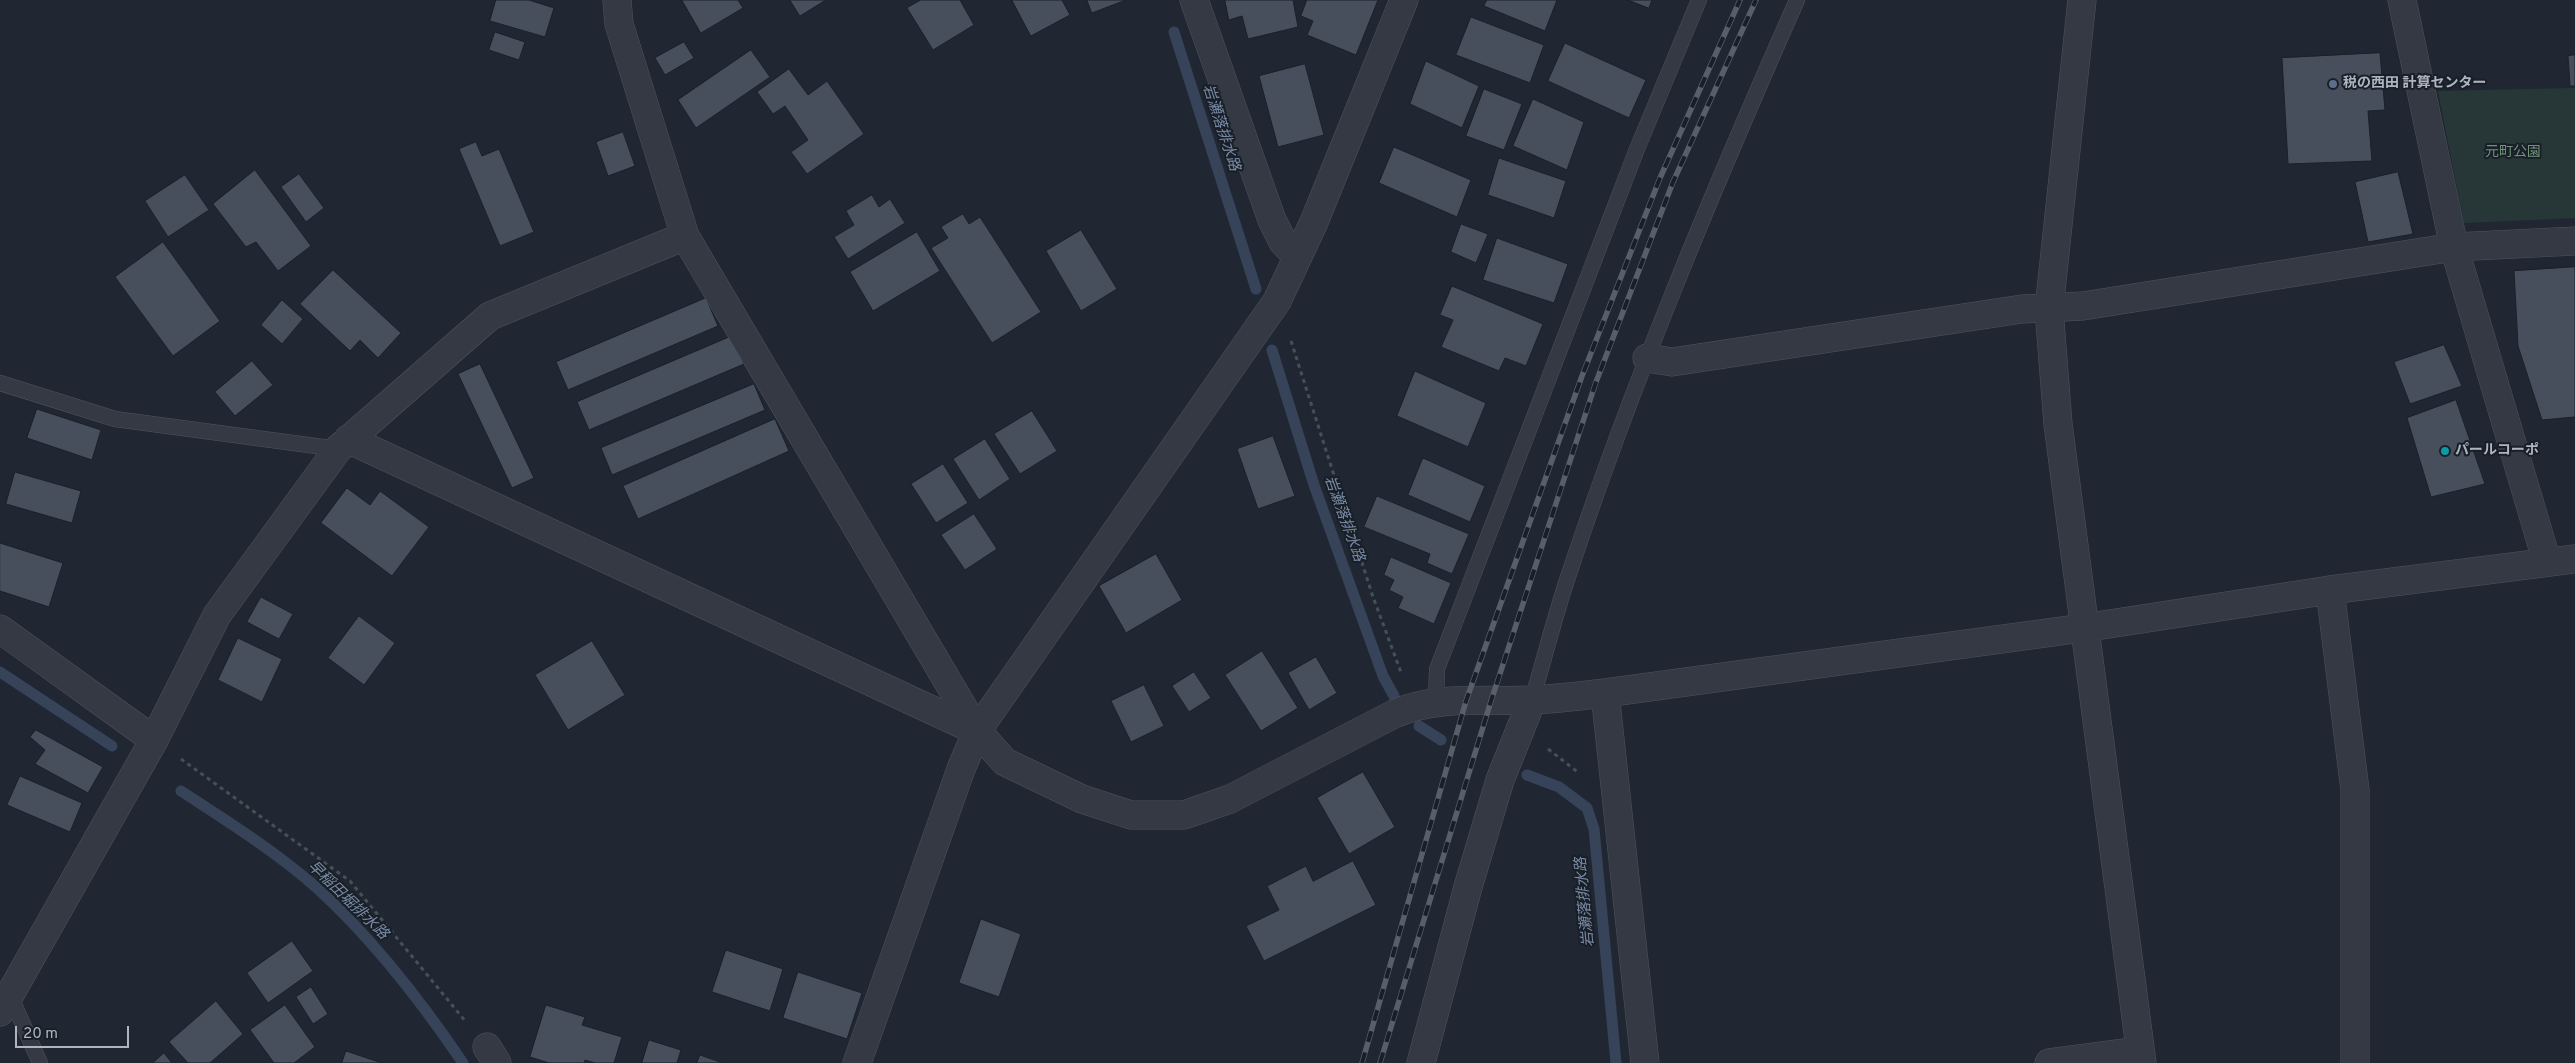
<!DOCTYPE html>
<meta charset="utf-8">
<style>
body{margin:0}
#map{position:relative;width:2575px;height:1063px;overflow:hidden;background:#212732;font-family:Overpass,sans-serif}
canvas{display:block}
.scale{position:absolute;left:15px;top:1026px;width:114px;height:22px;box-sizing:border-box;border:2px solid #aeb4c0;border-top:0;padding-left:6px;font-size:15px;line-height:18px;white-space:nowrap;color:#aeb4c0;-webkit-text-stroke:4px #191f27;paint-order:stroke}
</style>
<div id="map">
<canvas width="2575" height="1063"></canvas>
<div class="scale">20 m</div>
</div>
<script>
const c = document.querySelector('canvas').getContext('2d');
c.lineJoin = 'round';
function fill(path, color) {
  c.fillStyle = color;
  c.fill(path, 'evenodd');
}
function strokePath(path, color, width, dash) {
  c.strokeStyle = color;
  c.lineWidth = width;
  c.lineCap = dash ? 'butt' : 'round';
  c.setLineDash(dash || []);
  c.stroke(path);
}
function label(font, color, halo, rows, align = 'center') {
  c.font = font + ' Overpass,"Noto Sans JP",sans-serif';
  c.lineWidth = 4;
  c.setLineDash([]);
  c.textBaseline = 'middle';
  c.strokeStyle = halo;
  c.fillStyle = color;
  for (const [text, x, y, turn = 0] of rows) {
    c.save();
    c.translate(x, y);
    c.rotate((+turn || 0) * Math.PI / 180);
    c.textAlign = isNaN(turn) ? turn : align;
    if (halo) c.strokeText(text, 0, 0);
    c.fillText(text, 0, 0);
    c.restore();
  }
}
fill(new Path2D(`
 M2575,88V218L2464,223L2438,91Z`), '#273737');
strokePath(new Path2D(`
 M1174,32L1256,289
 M1272,350L1314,485L1383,676L1394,696
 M0,672L112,746
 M1419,726L1441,740
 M1527,775L1559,787L1587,808L1594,829L1616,1063
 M181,791C227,821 275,851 317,888C373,939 421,1001 463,1063`), '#364358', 11);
const building = new Path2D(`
 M496,0H529L554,8L545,37L490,21Z
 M682,0H738L743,8L701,33Z
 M790,0H826L800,16Z
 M921,0H960L974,25L933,50L907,8Z
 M1012,0H1062L1070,15L1031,36Z
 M1087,0H1126L1092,13Z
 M1225,0H1293L1298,27L1248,39L1242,16L1229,20Z
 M1307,0H1378L1356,55L1307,35L1313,21L1301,16Z
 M1487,0H1557L1545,31L1484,6Z
 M1628,0H1652L1649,8Z
 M1471,17L1544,45L1530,83L1456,55Z
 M495,32L525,42L519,60L489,50Z
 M684,42L694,58L665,75L655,58Z
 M1565,43L1646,80L1629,118L1548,81Z
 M751,50L770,77L696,128L678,100Z
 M2380,53L2385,110L2368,111L2372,161L2288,164L2282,58Z
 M2575,55V86H2570L2568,56Z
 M1426,61L1479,86L1462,128L1410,104Z
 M1305,64L1324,135L1278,147L1259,76Z
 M789,69L808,95L827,81L864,134L807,174L791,152L808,140L785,106L773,114L757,92Z
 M1484,89L1522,104L1504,150L1466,136Z
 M1533,99L1584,122L1567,170L1513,146Z
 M623,132L635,166L608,176L596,142Z
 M476,142L482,156L499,149L534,232L500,246L459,149Z
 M1394,147L1471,180L1457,217L1379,183Z
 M1499,158L1566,181L1554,218L1488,195Z
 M255,170L311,246L278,271L256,242L246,247L213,204Z
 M2398,172L2413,234L2368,242L2355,182Z
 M299,174L324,208L306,222L281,187Z
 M185,175L209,210L168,237L145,201Z
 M872,195L879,207L890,199L905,223L848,259L834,237L854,225L846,211Z
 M963,214L969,224L980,217L1041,312L992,343L931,248L948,238L941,227Z
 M1461,224L1488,234L1476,263L1451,252Z
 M1081,230L1117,289L1081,311L1046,251Z
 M917,232L940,271L873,311L850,272Z
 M1497,238L1568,264L1554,303L1483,280Z
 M163,242L220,321L173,356L115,277Z
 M2575,267V417L2542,420L2518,346L2514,271Z
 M333,270L401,333L378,358L360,340L350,351L300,304Z
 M1452,286L1543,324L1526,366L1505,358L1499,371L1441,347L1453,320L1440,315Z
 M706,298L718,326L568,390L556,362Z
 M282,300L303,319L282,344L261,325Z
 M732,336L744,364L589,430L577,402Z
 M2444,345L2462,386L2410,404L2394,362Z
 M252,361L273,385L235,416L215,392Z
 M480,364L534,478L512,488L458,374Z
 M1415,371L1486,403L1468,447L1397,416Z
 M754,384L765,410L612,475L601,448Z
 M2456,400L2485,484L2431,497L2407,418Z
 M37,409L101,430L92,460L27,438Z
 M1032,411L1057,451L1020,474L994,434Z
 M775,419L789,451L638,519L623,486Z
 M1273,436L1295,496L1258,509L1237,449Z
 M985,439L1010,479L979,500L953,459Z
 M1423,458L1485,486L1470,522L1408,495Z
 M943,464L968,503L936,523L911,484Z
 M15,472L81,491L72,523L6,504Z
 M347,488L370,505L380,491L429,527L392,576L321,523Z
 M1377,496L1469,534L1452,574L1427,563L1430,554L1364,527Z
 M974,514L997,549L965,570L941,535Z
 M0,543L63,563L49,607L0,591Z
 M1156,554L1182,600L1126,633L1099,586Z
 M1391,557L1451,583L1434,624L1398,608L1403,597L1389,590L1394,580L1384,575Z
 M261,597L293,614L279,639L247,622Z
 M359,616L395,643L364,685L328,658Z
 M238,638L282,659L262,702L218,680Z
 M592,641L625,695L568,730L535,675Z
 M1262,651L1298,708L1261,731L1225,675Z
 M1316,657L1337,693L1309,710L1288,673Z
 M1194,672L1211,698L1189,712L1172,686Z
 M1144,685L1164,726L1131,742L1111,701Z
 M36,730L103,767L88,793L35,764L45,750L30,737Z
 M1363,772L1395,827L1349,854L1317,798Z
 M20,776L82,803L70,832L7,805Z
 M1353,861L1376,905L1264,961L1246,926L1279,910L1267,886L1306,866L1313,881Z
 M981,919L1021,934L999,997L959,983Z
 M292,941L313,971L268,1003L247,973Z
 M726,950L783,969L770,1011L712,992Z
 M798,972L862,993L847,1039L783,1018Z
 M311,987L328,1014L313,1024L296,997Z
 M216,1001L243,1034L210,1063H188L169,1042Z
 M285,1005L315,1047L294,1063H274L250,1030Z
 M546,1005L585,1017L582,1025L622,1037L614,1063H595L585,1060L584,1063H549L530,1057Z
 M649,1040L681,1050L677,1063H642Z
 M346,1051L382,1063H342Z
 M164,1053L172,1063H153Z
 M700,1055L723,1063H697Z`);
fill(building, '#474e5c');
strokePath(building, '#1b2129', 1);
const service = new Path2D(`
 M0,383L115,419L338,449
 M1532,700C1544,660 1554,619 1567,580C1632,383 1713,190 1797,0
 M1436,701L1437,669L1637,149L1699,0
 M10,995L40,1063`);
const minor = new Path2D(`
 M617,0L619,24L685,236L977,731L1005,762L1082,799L1131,815H1184L1230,799L1394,714C1437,695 1485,702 1531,700C1556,699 1580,696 1605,693L2083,628L2330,590L2575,559
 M1194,0L1272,220L1283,242L1296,256
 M2082,0L2049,309L2058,424L2142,1063
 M2402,0L2454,247L2547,562
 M1647,358L1672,362L2022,309L2083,306L2454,247L2575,241
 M348,439L977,731
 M2330,590L2355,790V1063
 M0,629L154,740
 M1605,693L1645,1063
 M0,1012L154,740L217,615L338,449L490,316L685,236
 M487,1047L497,1063
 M857,1063L961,769L977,731L1277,301L1314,222L1404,0
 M1421,1063L1468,887L1500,780L1532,700
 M2049,1063L2140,1051`);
strokePath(service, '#4e545e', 16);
strokePath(minor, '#4e545e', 29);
strokePath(new Path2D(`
 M1291,341L1372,594L1402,675
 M1548,749L1579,773
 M181,759L350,881L466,1022`), '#445255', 3, [4, 4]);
strokePath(service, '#343943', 15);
strokePath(minor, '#343943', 28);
const rail = new Path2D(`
 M1362,1063L1466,701L1582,376L1660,178L1740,0
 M1380,1063L1491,701L1596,382L1673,182L1756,0`);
strokePath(rail, '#585f6c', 5.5);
strokePath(rail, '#191f27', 4, [11]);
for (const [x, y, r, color] of [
 [2333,84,5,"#5c6f8a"],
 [2445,451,5,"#0f9aa8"]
]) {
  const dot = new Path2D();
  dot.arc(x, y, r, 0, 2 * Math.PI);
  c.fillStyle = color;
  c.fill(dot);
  strokePath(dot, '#191f27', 2);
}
label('bold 14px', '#aeb4c0', '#191f27', [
 ["税の西田 計算センター",2343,84],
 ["パールコーポ",2455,451]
], 'left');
label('14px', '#70937a', '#191f27', [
 ["元町公園",2513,153]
]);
label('italic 15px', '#798aa6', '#191f27', [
 ["岩瀬落排水路",1220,128,72],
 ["岩瀬落排水路",1343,519,70],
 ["早稲田堀排水路",347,901,44],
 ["岩瀬落排水路",1586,902,-95]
]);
</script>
